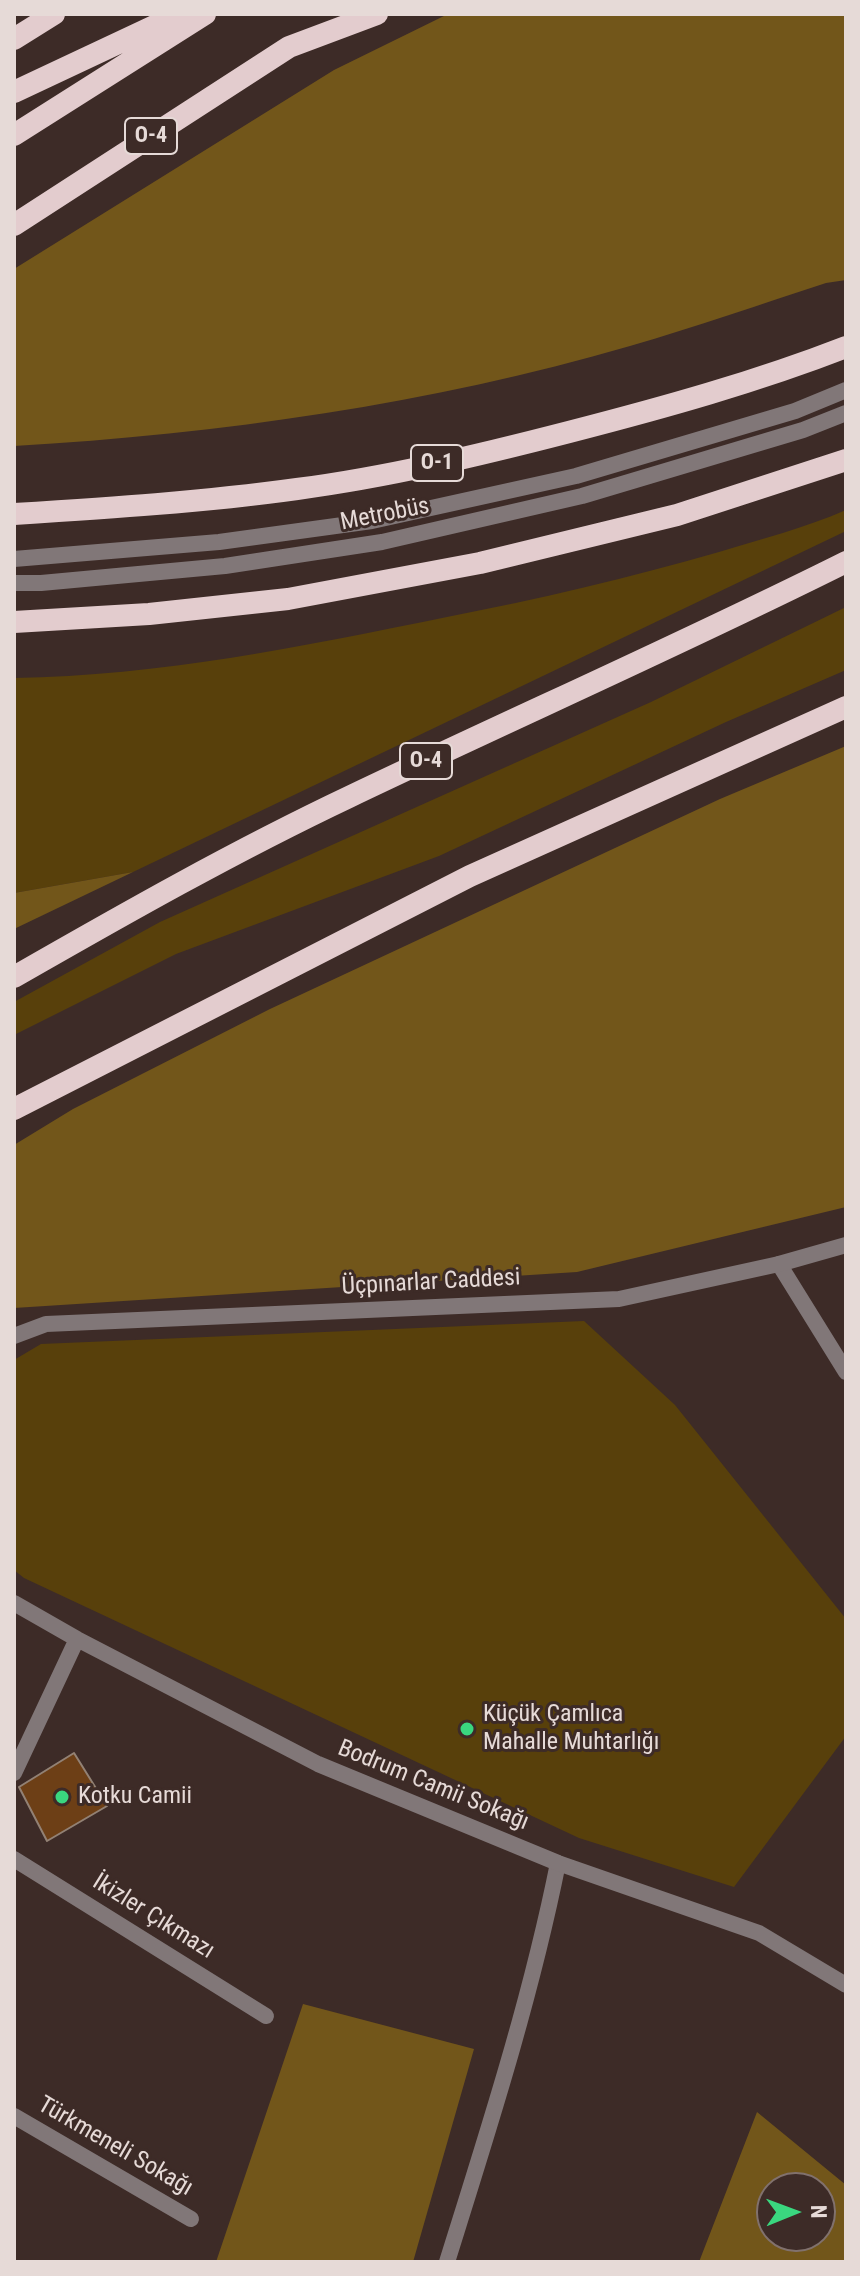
<!DOCTYPE html>
<meta charset="utf-8">
<style>
body{margin:0}
#map{position:relative;width:860px;height:2276px;overflow:hidden;background:#3d2b27;font-family:"Roboto Condensed",sans-serif}
canvas{display:block}
.frame{position:absolute;inset:0;border:16px solid #e6dad7;pointer-events:none}
.north{position:absolute;left:756px;top:2172px;width:80px;height:80px;box-sizing:border-box;background:#3d2b27;border:2px solid #81716d;border-radius:50%;rotate:89deg;font-size:22px;font-weight:700;line-height:32px;text-align:center;color:#e6dad7}
.north::after{content:'';display:block;margin:auto;width:28px;height:36px;background:#3ad77f;clip-path:polygon(50% 0,100% 100%,50% 72%,0 100%)}
</style>
<div id="map">
<canvas width="860" height="2276"></canvas>
<div class="frame"></div>
<div class="north">N</div>
</div>
<script>
const c = document.querySelector('canvas').getContext('2d');
c.lineJoin = 'round';
function fill(path, color) {
  c.fillStyle = color;
  c.fill(path, 'evenodd');
}
function strokePath(path, color, width, dash) {
  c.strokeStyle = color;
  c.lineWidth = width;
  c.lineCap = dash ? 'butt' : 'round';
  c.setLineDash(dash || []);
  c.stroke(path);
}
function label(font, color, halo, rows, align = 'center') {
  c.font = font + ' "Roboto Condensed",sans-serif';
  c.lineWidth = 6;
  c.setLineDash([]);
  c.textBaseline = 'middle';
  c.strokeStyle = halo;
  c.fillStyle = color;
  for (const [text, x, y, turn = 0] of rows) {
    c.save();
    c.translate(x, y);
    c.rotate((+turn || 0) * Math.PI / 180);
    c.textAlign = isNaN(turn) ? turn : align;
    if (halo) c.strokeText(text, 0, 0);
    c.fillText(text, 0, 0);
    c.restore();
  }
}
fill(new Path2D(`
 M846,510V531L133,872L14,893V678C159,676 305,646 447,617C539,599 629,578 719,552C761,539 805,528 846,510Z
 M846,607V670L726,722L439,856L176,954L14,1035V1002L160,922L651,702Z
 M584,1321L675,1405L846,1619V1736L734,1887L579,1838L24,1578L14,1570V1360L41,1344Z`), '#58400b');
fill(new Path2D(`
 M448,14H846V280L826,283C761,304 696,327 630,346C431,404 220,434 14,446V269L334,70Z
 M846,746V1207L577,1272L14,1308V1145L73,1109L270,1009L720,799Z
 M133,872L14,929V893Z
 M303,2004L474,2049L413,2262H216Z
 M757,2112L846,2185V2262H699ZM820,2188V2236H772V2188Z`), '#72561a');
const building = new Path2D(`
 M74,1753L107,1806L47,1841L19,1787Z`);
fill(building, '#6d3f16');
strokePath(building, '#928174', 2);
strokePath(new Path2D(`
 M14,559L219,542L372,521L576,476L795,411L846,390
 M14,583H41L225,566L382,542L582,496L803,430L846,413
 M447,2262C488,2131 531,1998 558,1863`), '#817778', 16);
strokePath(new Path2D(`
 M779,1264L846,1372
 M14,1603L77,1639L318,1764L558,1863L759,1933L846,1985
 M14,1773L77,1639
 M14,1859L266,2016
 M14,2116L191,2219`), '#817778', 16);
strokePath(new Path2D(`
 M14,1336L46,1324L619,1299L779,1264L846,1245`), '#817778', 16);
strokePath(new Path2D(`
 M14,39L54,14
 M14,92L180,14
 M14,135L205,14
 M14,225L289,47L377,14
 M14,514C109,508 203,502 297,489C388,477 480,455 569,432C662,408 756,382 846,347
 M14,622L149,614L288,599L480,563L677,515L846,460
 M14,977C124,914 235,851 349,797C514,718 682,644 846,562
 M14,1109L470,876L846,707`), '#e3ccce', 22);
for (const [x, y, r, color] of [
 [467,1729,8,"#3ad77f"],
 [62,1797,8,"#3ad77f"]
]) {
  const dot = new Path2D();
  dot.arc(x, y, r, 0, 2 * Math.PI);
  c.fillStyle = color;
  c.fill(dot);
  strokePath(dot, '#3d2b27', 3);
}
for (const [x, y, w] of [
 [151,136,52],
 [437,463,52],
 [426,761,52]
]) {
  const box = new Path2D();
  box.roundRect(x - w / 2, y - 18, w, 36, 6);
  c.fillStyle = '#3d2b27';
  c.fill(box);
  strokePath(box, '#e6dad7', 2);
}
label('bold 22px', '#e6dad7', null, [
 ["O-4",151,136],
 ["O-1",437,463],
 ["O-4",426,761]
]);
label('24px', '#e6dad7', '#3d2b27', [
 ["Metrobüs",385,515,-11],
 ["Üçpınarlar Caddesi",431,1283,-3],
 ["Bodrum Camii Sokağı",433,1786,22],
 ["İkizler Çıkmazı",153,1917,32],
 ["Türkmeneli Sokağı",115,2147,30]
]);
label('24px', '#e6dad7', '#3d2b27', [
 ["Küçük Çamlıca",483,1715],
 ["Mahalle Muhtarlığı",483,1743],
 ["Kotku Camii",78,1797]
], 'left');
</script>
